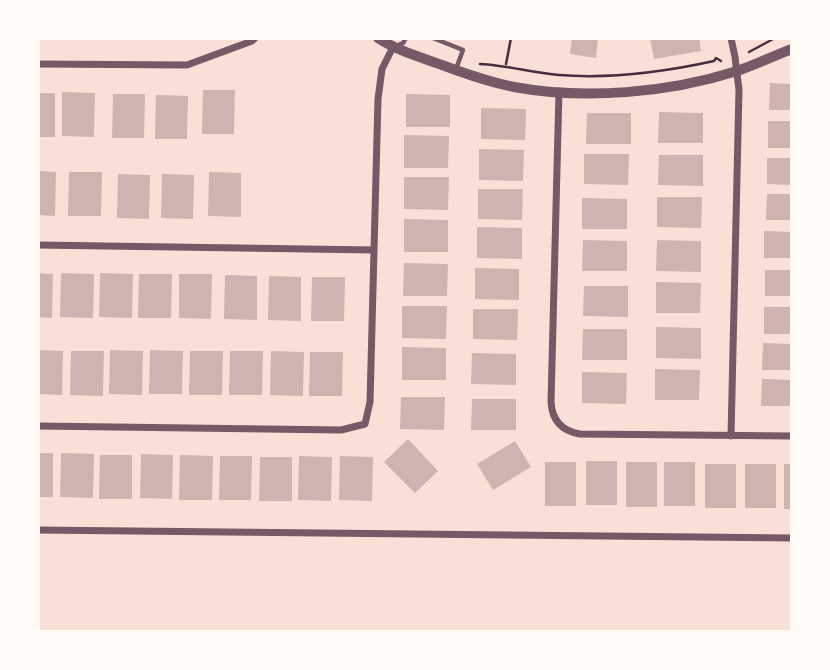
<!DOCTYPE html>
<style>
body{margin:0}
#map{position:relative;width:830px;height:670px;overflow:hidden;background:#f7e1d7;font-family:Montserrat,sans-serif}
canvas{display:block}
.frame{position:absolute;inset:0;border:40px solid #fffaf5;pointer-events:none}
</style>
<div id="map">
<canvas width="830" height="670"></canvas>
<div class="frame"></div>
</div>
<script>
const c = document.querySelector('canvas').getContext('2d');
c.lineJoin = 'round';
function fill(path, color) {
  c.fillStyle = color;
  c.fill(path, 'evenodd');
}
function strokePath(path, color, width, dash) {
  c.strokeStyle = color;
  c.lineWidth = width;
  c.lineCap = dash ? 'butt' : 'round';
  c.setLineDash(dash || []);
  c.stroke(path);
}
fill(new Path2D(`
 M572,38H598L596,58L570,54Z
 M650,38H699L701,51L654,59Z
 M770,83L792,84V110H769Z
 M203,90H235L234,134H202Z
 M62,92L95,93L94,137L62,136Z
 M38,93H55V137H38Z
 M113,94H145L144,138H112Z
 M406,94L450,95V127H406Z
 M156,95L188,96L187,139H155Z
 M481,108L526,109L525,140L481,139Z
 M659,112L703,113V143H658Z
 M587,113H631V144H586Z
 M768,121H792V148H768Z
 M404,135L449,136L448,168H404Z
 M479,149L524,150L523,181L479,180Z
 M584,154H629L628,185L584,184Z
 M659,155H703V186L658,185Z
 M767,158H792V185L767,184Z
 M38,171L56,172L55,216L38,215Z
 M69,172H102L101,216H68Z
 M209,172L241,173V217L208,216Z
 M118,174L150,175L149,219L117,218Z
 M162,174L194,175L193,219L161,218Z
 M404,177H449L448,210L404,209Z
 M478,189H523L522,220L478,219Z
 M767,194H792V220H766Z
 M657,197H702L701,228L657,227Z
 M582,198L627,199V229H582Z
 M404,219L448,220V252H404Z
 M477,227L522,228V259L477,258Z
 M764,231L792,232V258H764Z
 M583,240L627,241V271H582Z
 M657,240L701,241V272L656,271Z
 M404,263L448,264L447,296H403Z
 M475,268L519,269V300L475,299Z
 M765,270H792V296H765Z
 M38,273L53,274L52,318L38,317Z
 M61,273L94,274L93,318L60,317Z
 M100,273L133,274L132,318L99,317Z
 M139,274H172L171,318H138Z
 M179,274H212L211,319L179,318Z
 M225,275L257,276V320L224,319Z
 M269,276L301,277V321L268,320Z
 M312,277H345L344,321H311Z
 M656,282L701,283L700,313H656Z
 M584,286H628V317L583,316Z
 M402,306H447L446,339L402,338Z
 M764,307H792V334H764Z
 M473,309H518L517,340L473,339Z
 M656,327L701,328V359L656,358Z
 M583,329H627V360H582Z
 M763,343L792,344V370H762Z
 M402,347L446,348V380H402Z
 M38,350L63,351L62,395L38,394Z
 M110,350L143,351L142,395L109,394Z
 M150,350L183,351L182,394H149Z
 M71,351H104L103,396L70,395Z
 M190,351H223L222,395H189Z
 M230,351H263L262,395H229Z
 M271,351L304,352L303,396L270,395Z
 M310,352H343L342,396H309Z
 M472,353L516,354V385L471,384Z
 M655,369L700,370L699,400H655Z
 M582,372L627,373L626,404L582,403Z
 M762,379L792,380V406H761Z
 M401,397H445L444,430L400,429Z
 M472,399H516V430H471Z
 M408,439L438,471L415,493L384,462Z
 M515,441L531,467L493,490L477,464Z
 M38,453H53V497H38Z
 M61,453L94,454L93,498L60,497Z
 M141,454L173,455L172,499L140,498Z
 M100,455H132V499H99Z
 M180,455L213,456L212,500H179Z
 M220,456H252L251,500H219Z
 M299,456L332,457L331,501L298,500Z
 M340,456L373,457L372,501L339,500Z
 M260,457H292V501H259Z
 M586,461H617V505H586Z
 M545,462H576V506H545Z
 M626,462H657V507H626Z
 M664,462H695V506H664Z
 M705,464H736V508H705Z
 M745,464H776V508H745Z
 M784,464H792V509H784Z`), '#ccb4b1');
strokePath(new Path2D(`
 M749,52L775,38
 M480,64C506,65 532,73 559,75C610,79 664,72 714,61L716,58L721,61
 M506,64L511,38`), '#4a2c40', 2.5);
strokePath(new Path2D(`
 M433,38L463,50L456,69
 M396,46L403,43L406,38`), '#755966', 4.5);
strokePath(new Path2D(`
 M731,38L735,57L739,90L731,436
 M38,64L187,65L252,41L255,38
 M559,91L551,402C552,420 562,431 580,434L792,436
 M38,245L374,250
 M38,426L341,430L365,424L370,402L378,99L382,69L393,47
 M38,530L792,538`), '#755966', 7);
strokePath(new Path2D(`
 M378,38C398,51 420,57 442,65C466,74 489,82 514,87C585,100 668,93 737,71C755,65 773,56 792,49`), '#755966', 10);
</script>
